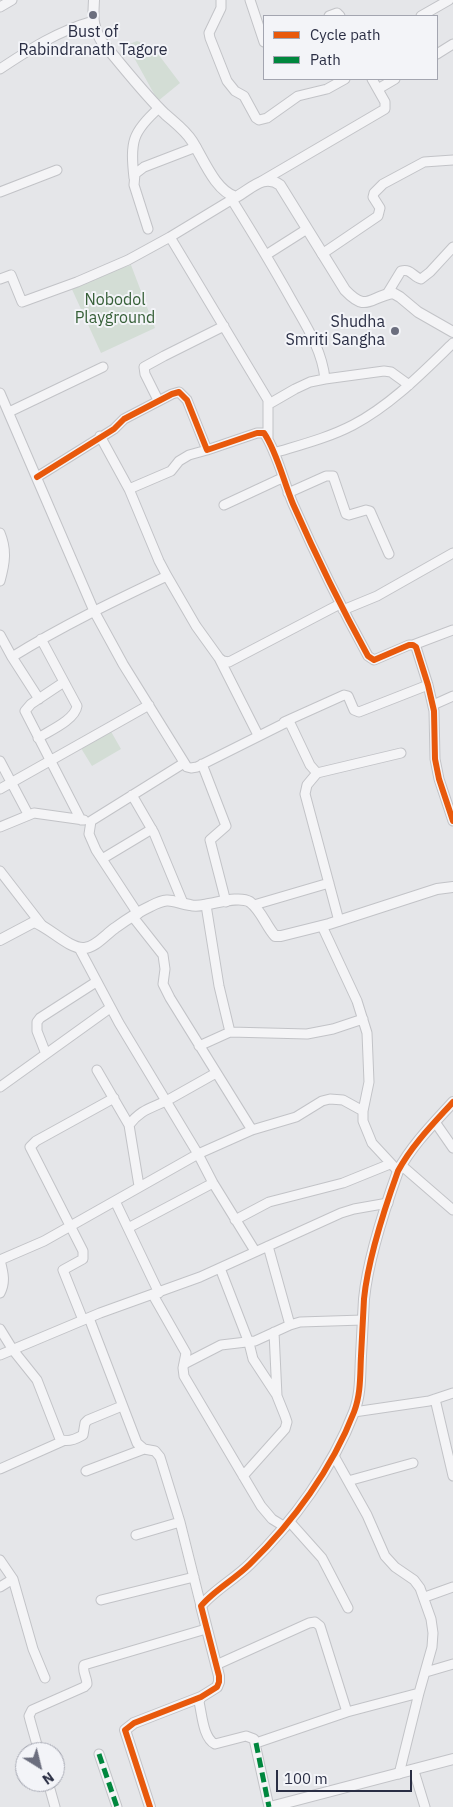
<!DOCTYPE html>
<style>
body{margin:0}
#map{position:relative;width:453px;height:1807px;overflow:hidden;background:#e5e6e9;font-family:"IBM Plex Sans",sans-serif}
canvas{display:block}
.legend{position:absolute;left:263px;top:15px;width:175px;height:65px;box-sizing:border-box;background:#f3f4f8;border:1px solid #a3a5b0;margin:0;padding:6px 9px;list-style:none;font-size:15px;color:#2a2e44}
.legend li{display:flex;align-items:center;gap:10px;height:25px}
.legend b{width:25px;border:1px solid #a3a5b0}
.north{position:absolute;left:15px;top:1742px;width:50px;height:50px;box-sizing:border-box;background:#f3f4f8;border:1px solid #a3a5b0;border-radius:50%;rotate:144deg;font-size:14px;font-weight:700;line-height:20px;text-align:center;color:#2a2e44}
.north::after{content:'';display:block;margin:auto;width:18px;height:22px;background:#6b6e7e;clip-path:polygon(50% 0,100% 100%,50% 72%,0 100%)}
.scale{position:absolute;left:276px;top:1770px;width:136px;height:22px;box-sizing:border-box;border:2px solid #2a2e44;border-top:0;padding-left:6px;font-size:15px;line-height:18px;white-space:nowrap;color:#2a2e44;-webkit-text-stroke:4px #f3f4f8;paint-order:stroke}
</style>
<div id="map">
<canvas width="453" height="1807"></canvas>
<ul class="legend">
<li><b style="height:6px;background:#e8590c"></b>Cycle path</li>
<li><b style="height:6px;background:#00873e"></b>Path</li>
</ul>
<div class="north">N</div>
<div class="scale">100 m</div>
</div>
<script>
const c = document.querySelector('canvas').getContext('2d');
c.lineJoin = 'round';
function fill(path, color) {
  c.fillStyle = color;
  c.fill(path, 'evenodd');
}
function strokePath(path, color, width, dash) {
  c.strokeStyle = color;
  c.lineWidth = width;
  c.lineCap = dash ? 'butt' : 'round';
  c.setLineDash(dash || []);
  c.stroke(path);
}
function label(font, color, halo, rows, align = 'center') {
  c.font = font + ' "IBM Plex Sans",sans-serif';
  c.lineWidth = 4;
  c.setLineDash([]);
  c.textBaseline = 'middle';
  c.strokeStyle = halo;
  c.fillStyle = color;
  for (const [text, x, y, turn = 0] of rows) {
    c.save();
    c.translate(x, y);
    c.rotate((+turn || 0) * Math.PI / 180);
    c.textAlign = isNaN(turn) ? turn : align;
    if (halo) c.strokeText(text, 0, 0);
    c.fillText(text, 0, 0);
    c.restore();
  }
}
fill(new Path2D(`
 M137,41L152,46L180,83L158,101L127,45Z
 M131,265L155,328L101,353L70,285Z
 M109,728L121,749L92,766L79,745Z`), '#d3ddd5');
const minor = new Path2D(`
 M221,0V8L209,33L210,38L227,81L235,91L244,96L256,118L259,120L267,118L298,96L327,89L345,79
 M250,0L264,42
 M0,7L12,0
 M329,16L337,13L340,16
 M421,16L449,0
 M437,54L453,44
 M0,69C30,49 58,31 93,21
 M378,89L395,79
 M134,178C130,142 132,132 159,108
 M262,181L385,109V102L372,79
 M0,192L57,170
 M236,197L170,237L268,400V438
 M232,200C252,232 272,265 291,299C305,324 322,349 325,379
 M148,229L134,185L135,174L144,167L196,147
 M322,254L378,216L380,208L373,197L374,193L383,184L424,162L453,160
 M266,255L307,229
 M0,279L11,275L22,302L77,282L128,260L170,237
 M387,294L401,271C411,268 413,277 421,279L430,272L453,247
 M0,393L94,611L123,664L187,767L191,768L197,767L285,723H290L310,765L317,773L401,753
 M158,400L145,374L144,367L164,356L224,326
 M269,404L295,389L310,382L325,379L384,371L391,372L409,385
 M9,412L103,367
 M100,436L129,489L159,561L167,576L196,626L219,658L223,661L229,662L340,604
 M274,453C300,445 328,438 353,425C391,405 422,373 453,343
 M37,477L114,429L124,419L172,394L179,392L187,400L207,450L257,433H264C277,452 284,483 293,504C316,556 341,607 368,656L374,660L409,645H413L416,647L428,685L434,711L435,759L439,779L453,821
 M129,489L171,471L179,461L189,455L207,450
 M288,493L326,476H333L346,514L349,515L366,510L370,511L389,554
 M224,505L282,478
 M0,533C7,550 5,563 0,581
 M343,610L377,596L453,553
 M0,635L12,657L39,699
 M413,645L453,630
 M12,657C62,626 114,601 167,576
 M219,658L258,735
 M64,682L31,704L25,711L81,820
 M433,705L453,696
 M284,722L344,695L348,696L354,710L359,712L428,685
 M38,738C49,731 75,720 77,706L41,639
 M0,761L28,814
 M202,764L226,826L210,840L226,902
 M317,773L307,785L305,794L339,921
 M0,789L149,705
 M132,795L154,833L183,903
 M0,827L34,813L84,820
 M102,859L152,829
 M0,871L41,924
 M206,905L219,986L230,1032
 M254,905L329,883
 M138,914L96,850L89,834L91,821L184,763
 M133,917L163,955L165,969L163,984L170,998L252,1130
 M322,926L357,1001L367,1033L369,1082L363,1111V1121L372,1143L398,1171
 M79,948L119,1023L198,1154L213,1183L255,1251
 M199,1046L230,1032L307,1034L333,1029L363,1019
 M46,1054L37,1031V1022L40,1018L96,982
 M97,1070L129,1125
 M0,1087L110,1008
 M435,1122L453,1148
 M401,1165L453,1210
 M139,1186L129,1125C141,1109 152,1108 168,1100C184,1091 200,1082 216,1073
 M115,1201L159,1293
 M235,1220L269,1202L343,1183L390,1164
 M128,1228L213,1183
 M268,1246L290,1325
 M0,1260L44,1241L198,1154L252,1130L296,1117L322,1101L330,1099L343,1100L363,1111
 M0,1260C3,1272 6,1282 0,1293
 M220,1268L249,1343L253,1359L276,1394
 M153,1295L186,1353L183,1368L184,1376L261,1506L272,1519L285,1527
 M89,1318L137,1443L144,1449L155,1451L160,1457L180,1522L201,1606
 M83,1320L63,1270L83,1259V1251L30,1147L36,1141L114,1098
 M0,1329L13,1350L37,1380L60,1439C67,1443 76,1439 83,1435L85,1423L88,1420L122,1406
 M0,1355L100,1313L200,1277L341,1213L354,1209L388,1203
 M184,1364L221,1345L255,1341L290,1325L300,1322L363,1320
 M435,1399L453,1476
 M354,1412L429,1401L453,1393
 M334,1456L367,1515L385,1556L395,1567L414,1580L420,1588L431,1619L433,1633L432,1647L419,1693L399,1774
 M0,1469L63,1441
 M86,1471L144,1449
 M243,1476L285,1429L287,1422L285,1416L277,1396L274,1332
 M348,1481L413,1463
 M289,1521L322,1558L348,1608
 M136,1535L180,1522
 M0,1560L13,1579L33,1649L45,1678
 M0,1587L13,1579
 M425,1597L453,1587
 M101,1600L194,1577
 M216,1665L309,1623L315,1622L320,1626L347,1712
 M426,1672L453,1664
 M201,1697L199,1702C202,1714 203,1738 215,1744L246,1736L254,1739L269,1807
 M256,1743L347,1712L419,1693
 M39,1752L30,1720L29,1716L32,1710L84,1687L87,1684C87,1678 82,1671 84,1665L206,1629
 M99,1754L117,1807
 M414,1771L425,1807
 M48,1782L55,1807`);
const tertiary = new Path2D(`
 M94,0C93,19 92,25 102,42C122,65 144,94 165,114C175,123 185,130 192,141C203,158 215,191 236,197C251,189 264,173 280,185L345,290C367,313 369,297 393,293L400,297L418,312L453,332
 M0,940L34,922C49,927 69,949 84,948C95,948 106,934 115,928C126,920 138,912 151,906C170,896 172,902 190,905C197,907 203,905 209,904C221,902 240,896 250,902C261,910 266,926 275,936H281L329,924L437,889L453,887
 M150,1807L125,1730L134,1723L201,1697L217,1687L219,1682V1676L201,1606C213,1591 235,1579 250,1564C293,1522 332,1469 354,1412C361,1394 360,1375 361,1356C362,1337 363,1318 364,1299C368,1258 384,1210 398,1171C412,1145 433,1124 453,1102
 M270,1807L453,1759`);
strokePath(minor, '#c2c3c7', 11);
strokePath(tertiary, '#c2c3c7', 12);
strokePath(minor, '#f4f4f6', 9);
strokePath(tertiary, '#f4f4f6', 10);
strokePath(new Path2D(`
 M256,1743L269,1807
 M99,1754L117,1807`), '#00873e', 5, [10, 5]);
strokePath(new Path2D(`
 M37,477L114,429L124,419L172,394L179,392L187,400L207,450L257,433H264C277,452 284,483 293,504C316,556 341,607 368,656L374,660L409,645H413L416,647L428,685L434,711L435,759L439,779L453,821
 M150,1807L125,1730L134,1723L201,1697L217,1687L219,1682V1676L201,1606C213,1591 235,1579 250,1564C293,1522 332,1469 354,1412C361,1394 360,1375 361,1356C362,1337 363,1318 364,1299C368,1258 384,1210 398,1171C412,1145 433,1124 453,1102`), '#e8590c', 6);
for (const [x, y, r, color] of [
 [93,15,5,"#6b6e7e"],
 [395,331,5,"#6b6e7e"]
]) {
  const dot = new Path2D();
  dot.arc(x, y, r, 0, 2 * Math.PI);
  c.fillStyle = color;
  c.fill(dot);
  strokePath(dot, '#f3f4f8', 2);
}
label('16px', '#2a2e44', '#f3f4f8', [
 ["Bust of",93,32],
 ["Rabindranath Tagore",93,50],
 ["Shudha",385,322,"right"],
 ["Smriti Sangha",385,340,"right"]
]);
label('16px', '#376038', '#f3f4f8', [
 ["Nobodol",115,300],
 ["Playground",115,318]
]);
</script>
